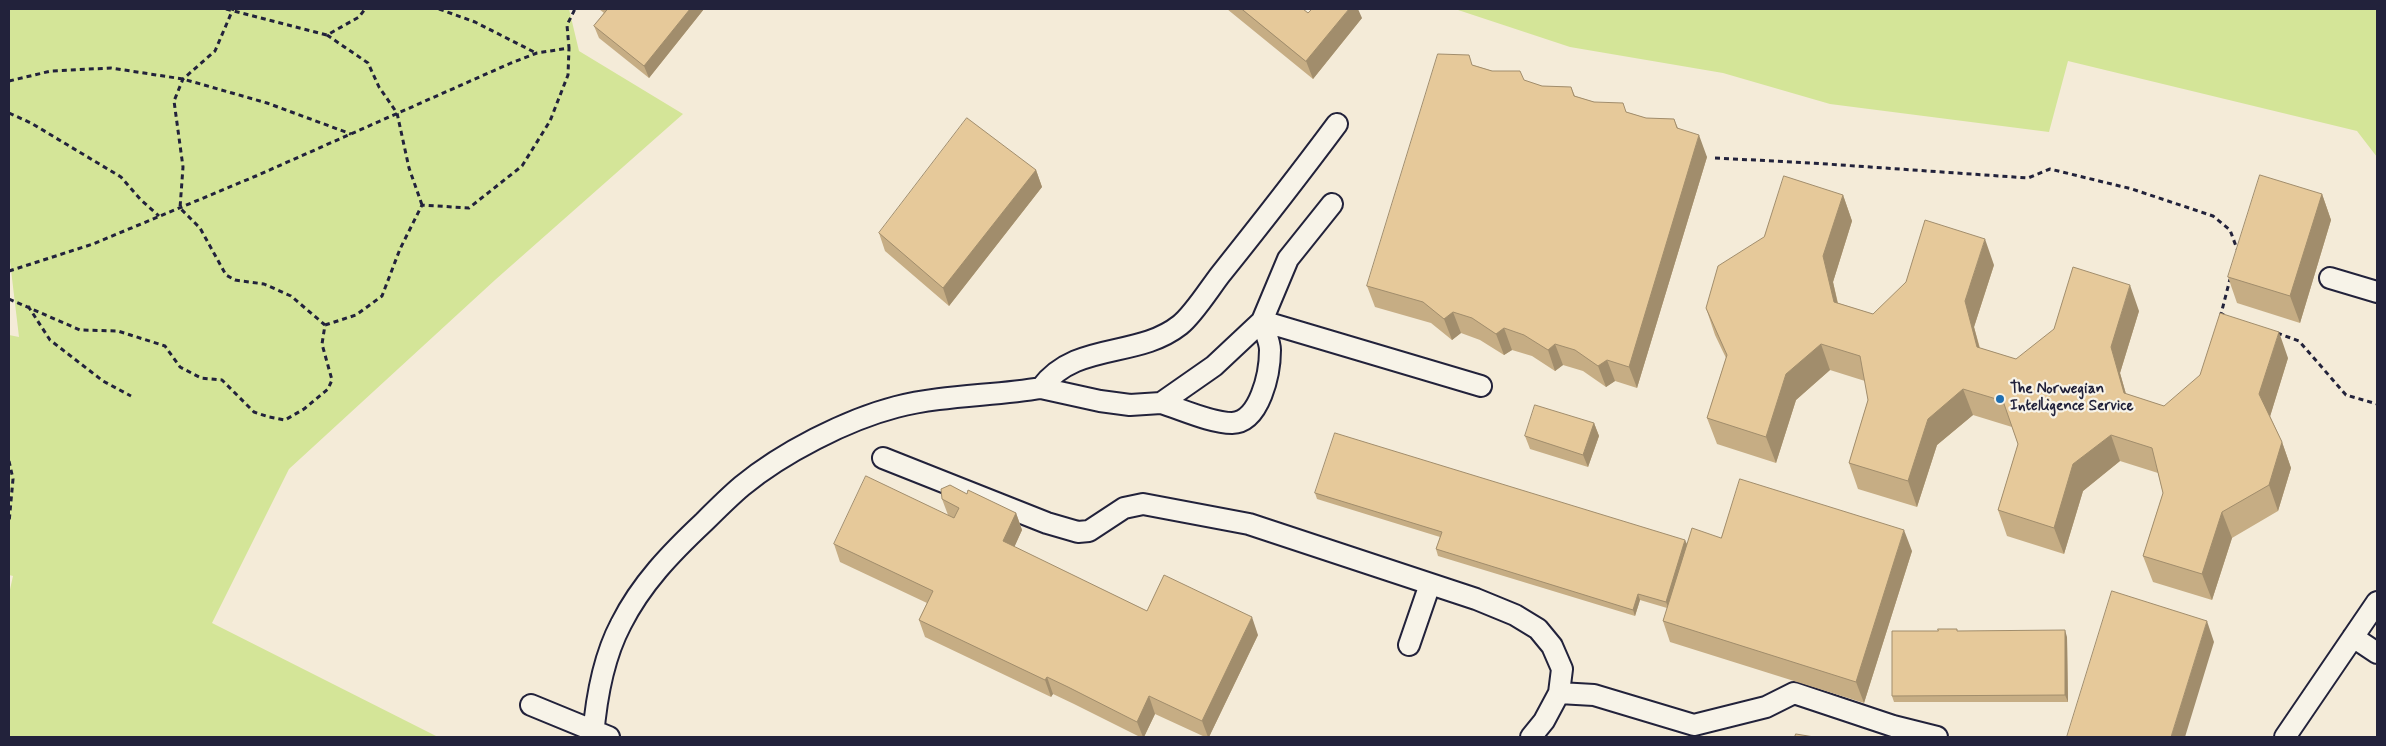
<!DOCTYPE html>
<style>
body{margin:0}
#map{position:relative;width:2386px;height:746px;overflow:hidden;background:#f4ebd8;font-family:Mynerve,sans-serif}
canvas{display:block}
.frame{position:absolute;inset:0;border:10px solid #22223b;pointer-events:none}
</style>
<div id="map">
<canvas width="2386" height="746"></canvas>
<div class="frame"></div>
</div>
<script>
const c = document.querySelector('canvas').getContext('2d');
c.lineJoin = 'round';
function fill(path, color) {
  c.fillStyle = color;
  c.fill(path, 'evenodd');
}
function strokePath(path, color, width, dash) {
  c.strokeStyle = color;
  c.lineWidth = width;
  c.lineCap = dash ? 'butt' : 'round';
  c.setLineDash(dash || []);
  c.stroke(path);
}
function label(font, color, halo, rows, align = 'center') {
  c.font = font + ' Mynerve,sans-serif';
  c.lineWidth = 4.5;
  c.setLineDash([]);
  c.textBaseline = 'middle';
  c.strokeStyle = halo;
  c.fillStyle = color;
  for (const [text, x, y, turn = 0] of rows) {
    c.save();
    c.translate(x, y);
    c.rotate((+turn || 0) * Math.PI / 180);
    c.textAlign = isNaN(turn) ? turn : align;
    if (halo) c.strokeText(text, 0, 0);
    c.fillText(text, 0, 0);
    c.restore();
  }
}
fill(new Path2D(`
 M10,9H569L579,51L683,114L495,280L289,469L212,623L438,737H9V594L13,576L9,575V335L19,337L9,253Z
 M1455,9H2377V157L2357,131L2068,61L2049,132L1830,104L1723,73L1570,47Z`), '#d4e598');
const lane = new Path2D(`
 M2330,278L2377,292
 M1041,388L1100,401L1130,405L1161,403L1214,366L1262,321L1481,386
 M1161,403C1181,409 1211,423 1232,423C1260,422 1270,373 1270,350C1270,341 1264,330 1262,321L1288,259L1332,204
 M883,458L1047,523L1078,532L1089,531L1124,508L1143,504L1249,524L1476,599L1515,615L1538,629L1552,646L1562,669L1559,693L1544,721L1531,737
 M2353,637L2377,653
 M1409,645L1430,584
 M1559,693L1594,695L1694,725L1766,707L1794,693L1893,726L1937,737
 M531,705L609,737
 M593,737C596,700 603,658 621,624C641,584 671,553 704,522C716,510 729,497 742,486C782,453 846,420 896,407C943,395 993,396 1041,388C1076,341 1137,359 1180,325C1193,315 1210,288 1220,275C1260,225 1299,175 1337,124
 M2285,737L2377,602`);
strokePath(lane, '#22223b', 24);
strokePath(new Path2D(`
 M226,9L327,35L359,17L365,9
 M439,9L475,22L536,53
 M327,35L368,63L379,87L397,113L409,168L422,205
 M9,81L51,71L111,68L183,79L267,103L351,134
 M9,113L31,123L121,177L140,199L159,216
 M1715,158L1812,163L2028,178L2050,169L2132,189L2213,216L2230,230L2237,249
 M9,271L93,244L256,176L511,63L537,53L569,48L567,25L575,9
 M9,299L80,330L118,331L165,346L180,367L201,378L222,380L254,412L269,417L285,420L304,409L328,389L332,380L322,344L325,325L291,296L264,284L235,280L226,275L200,228L180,208L183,167L174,101L183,79L215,51L233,9
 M28,306L50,340L103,381L131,396
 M2224,315L2221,314L2230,279
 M325,325L356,315L382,296L400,249L422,205L469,208L522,166L550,121L568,75L569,48
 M2277,333L2299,341L2346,395L2377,404
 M9,461L13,479L9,523`), '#22223b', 3, [5, 4]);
strokePath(lane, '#f7f3e8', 20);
fill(new Path2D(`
 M599,9H704L649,78L599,38L594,26L604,13Z
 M1227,9H1303L1308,13L1362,18L1313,79Z
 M1473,65L1542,86L1571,87L1575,96L1646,118L1674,119L1678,128L1707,157L1637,388L1615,381L1606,387L1583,371L1563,365L1555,371L1532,356L1512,350L1504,355L1480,340L1461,333L1452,340L1431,323L1375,307L1367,286Z
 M1036,170L1042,187L949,306L885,251L879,233Z
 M2322,194L2331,220L2300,323L2237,303L2228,277Z
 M1843,195L1852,221L1833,282L1838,303L1873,314L1994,265L1974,327L1980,348L2016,359L2139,311L2120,373L2126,394L2164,406L2288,358L2270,416L2282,442L2291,468L2278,511L2232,538L2212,600L2153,582L2143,556L2163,493L2158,473L2120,461L2083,491L2064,554L2007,536L1998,510L2018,444L2012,427L1973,415L1937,445L1917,507L1858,489L1849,463L1868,400L1865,381L1830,370L1796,400L1776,463L1717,444L1707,418L1726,358L1715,335L1706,308Z
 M1594,423L1599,436L1588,467L1530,449L1525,436Z
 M1315,493L1687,544L1721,538L1912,551L1864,703L1670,642L1663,621L1667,608L1640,600L1635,616L1438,556L1436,549L1440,537L1317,499Z
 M967,494L1016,513L1022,530L1014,547L1147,611L1258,635L1209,737H1205L1155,714L1144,737H1140L1074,704L1053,694L1051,697L925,637L919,620L927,603L840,562L834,544L948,515L942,499Z
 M1958,631L2067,637L2068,702H1894L1892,696Z`), '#c6ad84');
fill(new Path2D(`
 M690,9H704L649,78L644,66Z
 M1349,9H1358L1362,18L1313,79L1306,61Z
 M1699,135L1707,157L1637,388L1629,367Z
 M1036,170L1042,187L949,306L943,288Z
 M2322,194L2331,220L2300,323L2290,296Z
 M1843,195L1852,221L1833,282L1843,328L1834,302L1823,256Z
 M1985,239L1994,265L1974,327L1986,373L1977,347L1965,301Z
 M2130,285L2139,311L2120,373L2133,419L2124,393L2111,347Z
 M1453,312L1461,333L1452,340L1444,319Z
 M1504,328L1512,350L1504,355L1496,334Z
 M2279,332L2288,358L2269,420L2259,394Z
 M1555,344L1563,365L1555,371L1548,350Z
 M1821,344L1830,370L1796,400L1776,463L1766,437L1786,374Z
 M1607,360L1615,381L1606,387L1598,366Z
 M1963,389L1973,415L1937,445L1917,507L1908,481L1928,419Z
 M1594,423L1599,436L1588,467L1583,455Z
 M2111,435L2120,461L2083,491L2064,554L2054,528L2073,464Z
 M2282,442L2291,468L2278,511L2269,485Z
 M2222,512L2232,538L2212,600L2202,574Z
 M1016,513L1022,530L1009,559L1003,541Z
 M1904,530L1912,551L1864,703L1856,682Z
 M1685,540L1688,546L1669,609L1666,602Z
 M1638,594L1640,600L1635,616L1633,610Z
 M1252,617L1258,635L1209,737H1208L1202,721Z
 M2207,621L2214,642L2185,737H2171Z
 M2065,630L2067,637L2068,702L2065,695Z
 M1047,677L1053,694L1051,697L1045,680Z
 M1149,696L1155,714L1144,737H1143L1137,722Z`), '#a18d6c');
const building = new Path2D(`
 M608,9H690L644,66L594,26Z
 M1242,9H1303L1308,13L1312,9H1349L1306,61Z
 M1438,54L1469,55L1472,65L1492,71H1520L1524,80L1542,86L1571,87L1574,96L1594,102L1623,103L1626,112L1646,118L1674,119L1677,128L1699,135L1629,367L1607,360L1598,366L1575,350L1555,344L1548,350L1524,335L1504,328L1496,334L1472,318L1453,312L1444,319L1423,302L1367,286Z
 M967,118L1036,170L943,288L879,233Z
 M2260,175L2322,194L2290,296L2228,277Z
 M1784,176L1843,195L1823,256L1834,302L1873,314L1906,282L1925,220L1985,239L1965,301L1977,347L2016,359L2054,329L2073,267L2130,285L2111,347L2124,393L2164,406L2200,375L2220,313L2279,332L2259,394L2282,442L2269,485L2222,512L2202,574L2143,556L2163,493L2152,448L2111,435L2073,464L2054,528L1998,510L2018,444L2003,401L1963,389L1928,419L1908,481L1849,463L1868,400L1860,356L1821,344L1786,374L1766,437L1707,418L1727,355L1706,308L1718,266L1764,237Z
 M1535,405L1594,423L1583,455L1525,436Z
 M1335,433L1685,540L1666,602L1638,594L1633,610L1436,549L1442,532L1315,493Z
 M866,476L954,518L959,508L942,499L941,489L950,485L967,494L968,490L1016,513L1003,541L1147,611L1164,575L1252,617L1202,721L1149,696L1137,722L1068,687L1047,677L1045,680L919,620L933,591L834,544Z
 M1740,479L1904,530L1856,682L1663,621L1692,528L1721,538Z
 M2112,591L2207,621L2171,737H2067Z
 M1938,629H1957V631L2065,630V695L1892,696V631H1938Z
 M1796,734L1814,737H1795Z`);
fill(building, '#e6c99a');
strokePath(building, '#a18d6c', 1);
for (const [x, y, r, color] of [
 [2000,399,5,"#1f6fb2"]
]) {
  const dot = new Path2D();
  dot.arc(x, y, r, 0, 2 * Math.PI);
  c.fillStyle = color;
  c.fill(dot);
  strokePath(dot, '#f7f3e8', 2);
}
label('bold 15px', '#22223b', '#f7f3e8', [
 ["The Norwegian",2010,390],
 ["Intelligence Service",2010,407]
], 'left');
</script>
